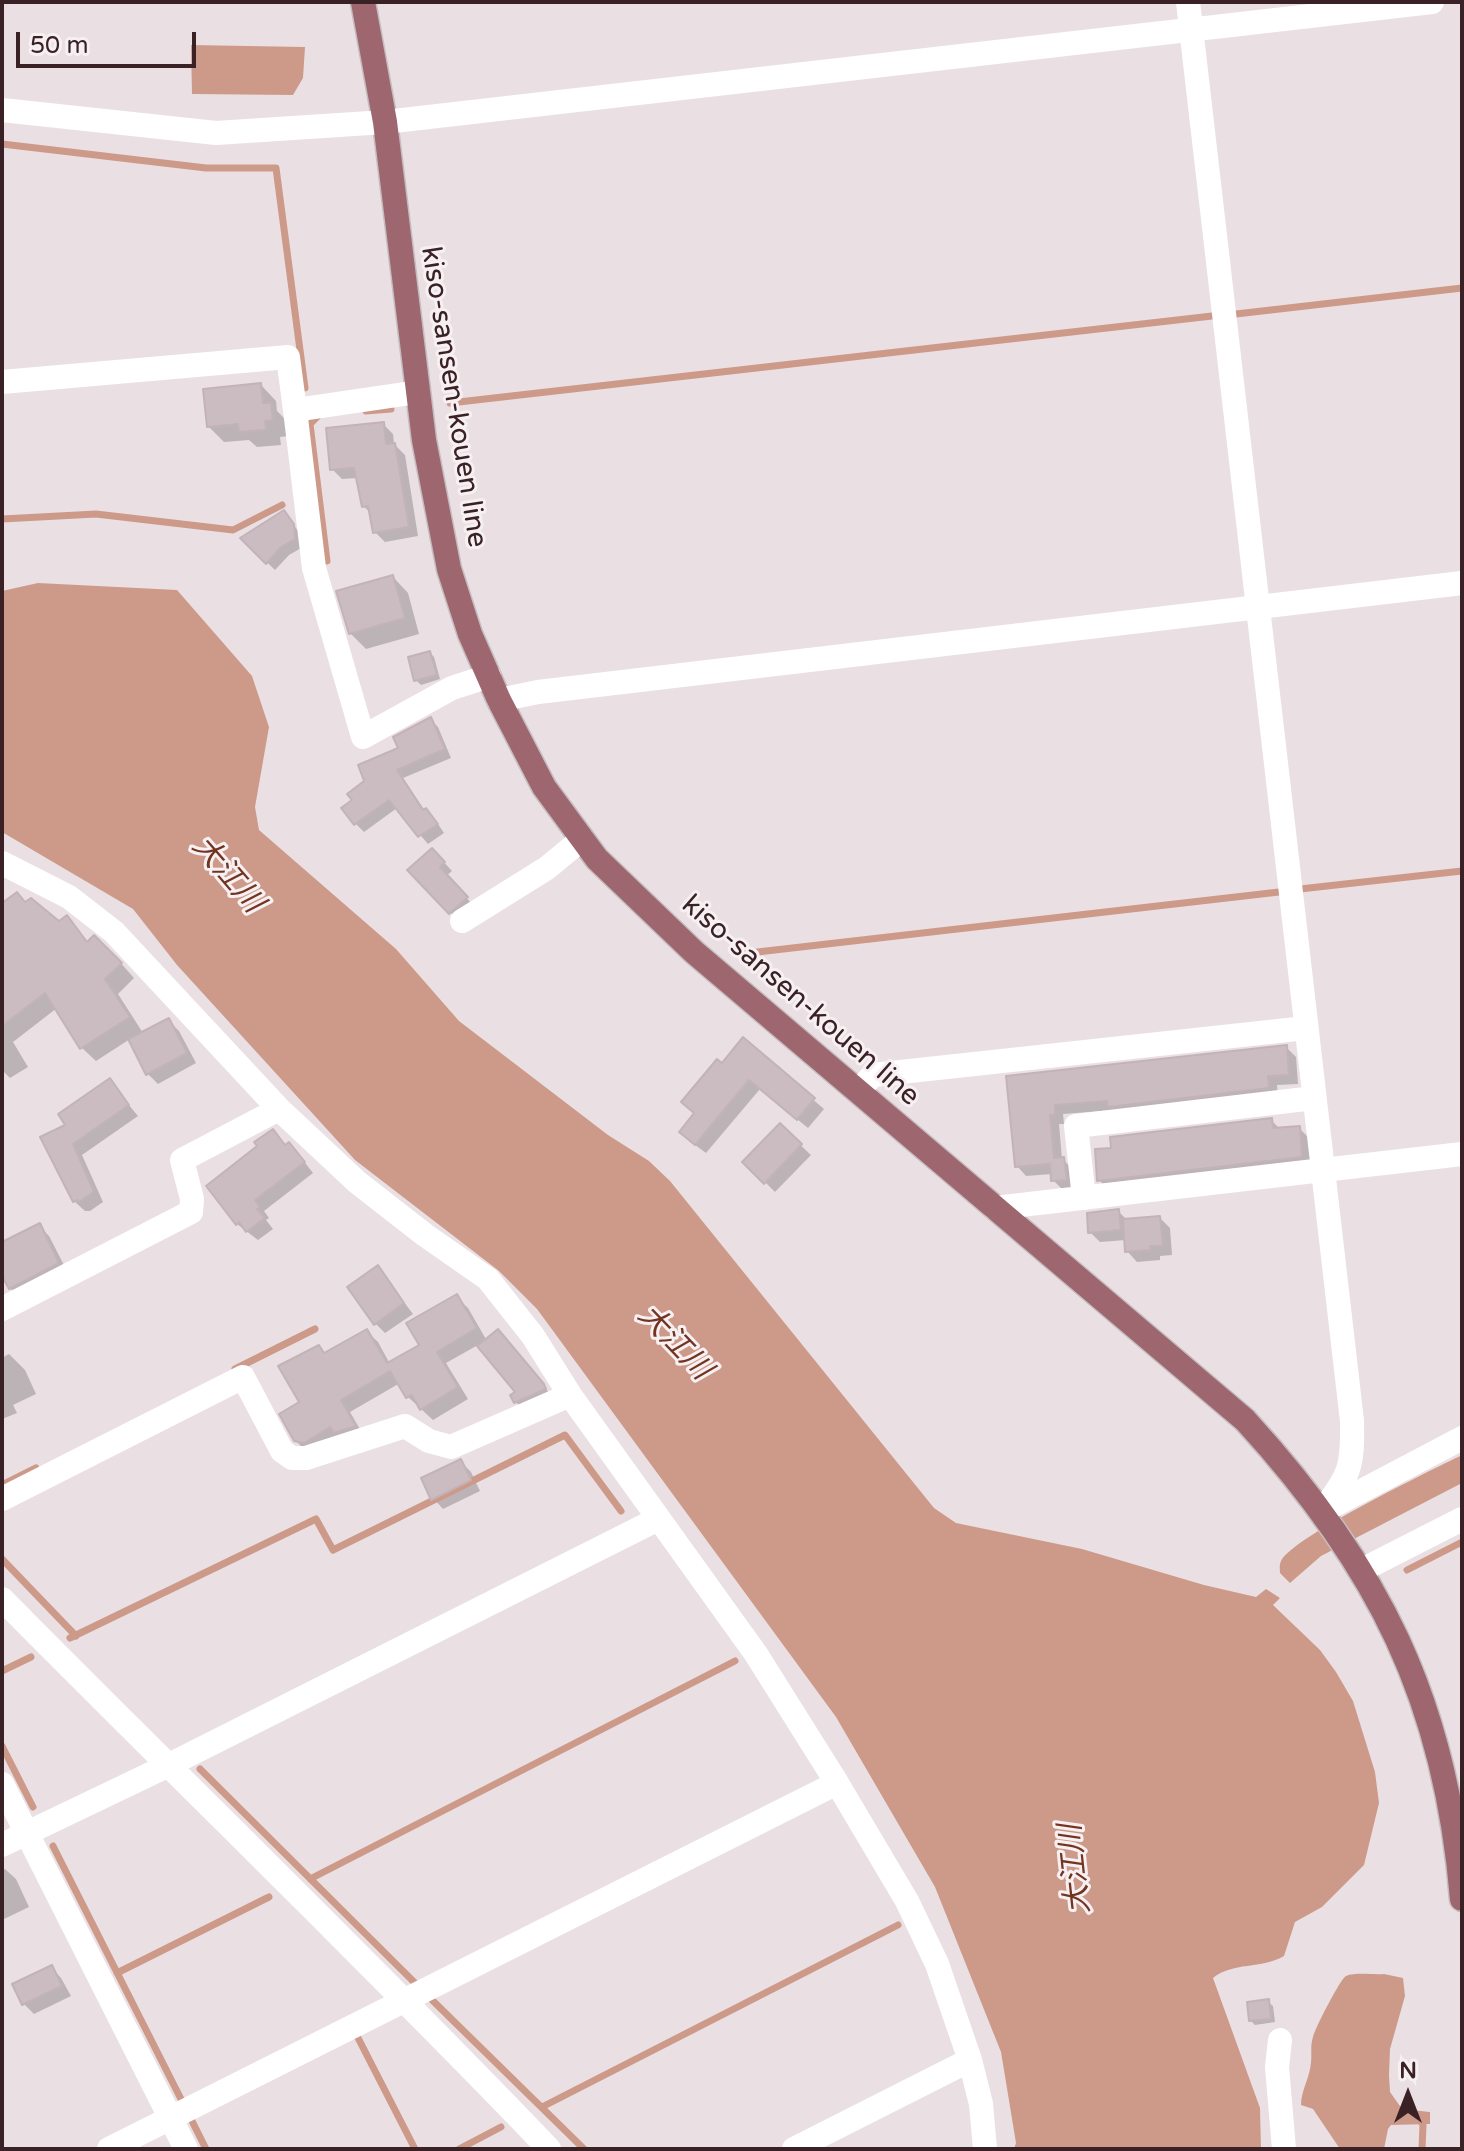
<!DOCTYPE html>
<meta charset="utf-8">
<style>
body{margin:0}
#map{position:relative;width:1464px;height:2151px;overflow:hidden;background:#eae0e4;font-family:"Varela Round",sans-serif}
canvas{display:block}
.frame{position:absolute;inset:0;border:4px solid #3a2126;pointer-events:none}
.north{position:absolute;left:1368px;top:2055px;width:80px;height:80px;-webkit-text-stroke:6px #f7f0f3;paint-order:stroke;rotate:0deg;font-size:22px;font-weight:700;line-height:32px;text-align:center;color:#3a2126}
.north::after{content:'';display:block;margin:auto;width:28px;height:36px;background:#3a2126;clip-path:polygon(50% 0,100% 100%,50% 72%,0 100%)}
.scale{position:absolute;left:16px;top:32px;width:180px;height:36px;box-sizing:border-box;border:4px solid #3a2126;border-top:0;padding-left:10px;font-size:24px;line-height:28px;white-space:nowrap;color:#3a2126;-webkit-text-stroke:6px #f7f0f3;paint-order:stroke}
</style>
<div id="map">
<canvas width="1464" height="2151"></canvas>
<div class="frame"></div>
<div class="north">N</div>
<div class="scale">50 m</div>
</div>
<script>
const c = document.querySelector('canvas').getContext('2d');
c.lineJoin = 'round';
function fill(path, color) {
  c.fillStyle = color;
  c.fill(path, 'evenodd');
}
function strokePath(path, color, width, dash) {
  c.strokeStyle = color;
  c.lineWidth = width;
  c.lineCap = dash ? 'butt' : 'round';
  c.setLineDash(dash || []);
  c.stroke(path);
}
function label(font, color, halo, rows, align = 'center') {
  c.font = font + ' "Varela Round","Noto Sans JP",sans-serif';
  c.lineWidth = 6;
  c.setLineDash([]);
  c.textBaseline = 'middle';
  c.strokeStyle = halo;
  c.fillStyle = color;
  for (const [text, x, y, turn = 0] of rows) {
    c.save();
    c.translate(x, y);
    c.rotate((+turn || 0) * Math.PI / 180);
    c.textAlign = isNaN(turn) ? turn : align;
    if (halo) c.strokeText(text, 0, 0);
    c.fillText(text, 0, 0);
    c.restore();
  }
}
fill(new Path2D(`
 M191,45L305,47L303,78L293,95L192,94Z
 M38,583L177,590L252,676L269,727L255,807L259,830L396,949L459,1021L608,1135L649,1161L670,1181L934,1508L956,1523L1082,1549L1204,1585L1256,1597L1266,1589L1280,1598L1273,1605L1320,1650L1336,1672L1353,1701L1375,1772L1379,1803L1364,1865L1322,1907L1295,1922L1284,1956C1262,1969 1232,1962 1213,1978L1260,2108L1261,2149H1014L1016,2143L1001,2052L935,1887L836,1717L537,1309L499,1271L355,1160L177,965L133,909L2,832V591Z
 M1462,1455V1483L1321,1556L1290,1583L1280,1573C1280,1568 1279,1566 1281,1561C1294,1536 1430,1471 1462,1455Z
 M1384,1974L1403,1978L1405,1996L1390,2049L1389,2075L1390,2092L1402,2109L1430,2112V2124L1391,2125L1388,2129L1384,2149H1340L1313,2109L1301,2105C1301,2090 1310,2078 1311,2062C1312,2054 1310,2045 1313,2037C1315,2028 1341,1978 1346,1976C1356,1972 1373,1975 1384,1974Z`), '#cd9a8a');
fill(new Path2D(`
 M261,385L276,401L277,411L287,421L288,436L280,437L281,445L257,447L249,440L224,442L208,426Z
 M383,424L393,434L394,444L405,455L418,536L385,542L375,532L372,514L363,506L358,478L342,479L332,469Z
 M284,512L301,535L303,547L289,555L275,570L243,539Z
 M393,577L408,593L419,634L366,649L350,633Z
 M430,653L434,657L440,679L421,685L416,680Z
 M430,719L438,727L451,758L403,778L425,811L434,818L444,833L428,844L397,808L364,832L356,824L355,800Z
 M440,858L452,871L446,876L474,906L458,920L410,870Z
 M27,904L59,924L67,918L89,943L118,960L134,978L118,994L143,1033L169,1021L179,1031L196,1063L158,1084L148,1074L130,1039L96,1061L82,1048L57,1008L13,1042L28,1067L10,1078L2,1070V906Z
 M743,1040L824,1109L808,1128L760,1089L706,1153L691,1142L696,1114L722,1066Z
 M1286,1047L1296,1057L1298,1084L1277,1085L1278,1097L1063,1114L1064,1124H1059L1062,1159L1073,1169L1076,1189L1063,1190L1053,1180L1052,1174L1026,1176L1017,1166L1009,1077Z
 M109,1081L138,1116L82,1155L103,1202L90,1211H85L74,1201L68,1126Z
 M1271,1120L1280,1129L1299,1128L1309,1138L1311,1166L1109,1190L1099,1180Z
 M780,1126L811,1155L775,1192L745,1162Z
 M273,1132L286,1146L299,1155L313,1173L264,1211L269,1218L266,1220L273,1229L258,1240L237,1224L260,1146Z
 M1118,1211L1127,1220L1160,1218L1170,1228L1172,1255L1160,1256V1260L1137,1262L1127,1251L1126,1240L1100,1242L1090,1232Z
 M39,1226L49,1236L68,1273L20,1298L10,1288L2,1271V1243Z
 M378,1268L413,1314L385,1333L375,1323Z
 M456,1297L468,1308L487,1341L508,1342L555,1400L526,1412L516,1402L518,1393L478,1345L446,1363L468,1399L433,1420L408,1397L400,1383L350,1412L365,1438L307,1452L295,1440L302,1403L319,1347L326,1354L366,1331L378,1342L390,1364L421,1345Z
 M9,1354L25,1370L36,1394L13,1405L17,1413L2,1419V1358Z
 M460,1461L471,1472L480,1491L443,1509L433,1498Z
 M5,1869L16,1879L29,1907L2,1920V1871Z
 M51,1967L61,1978L71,1996L34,2014L24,2004L14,1985Z
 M1268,2002L1273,2006L1275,2022L1255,2025L1250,2020Z`), '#0003');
strokePath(new Path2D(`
 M2,144L206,168H276L305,388
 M1236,314L1462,288
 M450,403L1212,316
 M366,411L391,409
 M318,416L310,424L327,561
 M2,519L96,514L233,530L282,505
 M1300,889L1462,871
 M740,954L1279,892
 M235,1369L315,1329
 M2,1485L36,1468
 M2,1559L76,1636
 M1407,1570L1462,1542
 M70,1638L316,1519L333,1550L565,1435L621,1511
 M2,1671L31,1657
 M2,1746L33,1807
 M200,1769L420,1988
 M53,1846L184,2105
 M310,1879L735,1661
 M117,1973L269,1897
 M430,1998L584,2149
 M355,2032L415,2149
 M542,2107L898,1925
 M190,2117L206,2149
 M1420,2120L1423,2125L1422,2149
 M459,2149L501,2127`), '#cd9a8a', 7);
const building = new Path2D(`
 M261,383L263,403H271L273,420L265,421L266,430L239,432L238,424L207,427L203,389Z
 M384,422L386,444L395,443L409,527L373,533L368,506L362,507L354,468L330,470L326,428Z
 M284,510L294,524L295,539L281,547L266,564L240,538Z
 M393,575L405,618L349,634L336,591Z
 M430,651L437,675L414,681L408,657Z
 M431,717L445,749L397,770L423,810L426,808L438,824L418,837L389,800L354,825L341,808L352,800L347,794L364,781L358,765L398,748L393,737Z
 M432,848L445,862L440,867L468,897L449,914L407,870Z
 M17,892L25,902L31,898L59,921L67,915L87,942L94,935L122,963L105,979L130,1017L80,1049L45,993L2,1026V903Z
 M169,1018L187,1053L146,1075L128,1039Z
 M743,1037L815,1098L797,1120L749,1080L695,1145L679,1132L694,1113L681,1102L717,1059L722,1063Z
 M1287,1045L1289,1075L1268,1076L1269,1088L1108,1107L1107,1101L1055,1105V1115H1050L1054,1158L1064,1157L1067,1180L1051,1181L1050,1164L1015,1167L1006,1076Z
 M110,1078L129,1105L73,1144L94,1192L79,1202L77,1200L73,1202L40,1137L65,1125L58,1114Z
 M1272,1118L1273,1128L1300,1126L1302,1157L1097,1181L1095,1149L1111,1148L1110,1137Z
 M780,1123L802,1144L764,1184L742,1162Z
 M273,1129L285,1145L289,1142L305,1162L255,1200L260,1207L257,1209L265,1218L246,1232L239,1222L236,1225L206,1186L257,1146L254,1142Z
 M1119,1209L1121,1230L1088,1233L1087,1213Z
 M1160,1216L1163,1246H1150L1151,1250L1125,1252L1123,1219Z
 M40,1223L59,1263L9,1289L2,1276V1242Z
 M378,1265L404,1303L374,1325L347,1287Z
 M457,1294L477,1328L437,1352L458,1387L420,1410L412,1395L406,1398L390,1371L341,1400L356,1426L334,1433L330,1427L304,1443L294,1441L279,1414L299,1402L278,1366L319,1345L324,1353L367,1329L387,1363L419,1345L406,1323Z
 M498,1329L544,1384L546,1389L514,1403L510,1395L515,1392L477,1346Z
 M461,1459L471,1480L431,1500L421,1478Z
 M52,1965L62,1986L22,2005L12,1984Z
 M1269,1999L1271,2019L1249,2021L1247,2002Z`);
fill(building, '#cbbcc1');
strokePath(building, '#c3b3b8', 2);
const major = new Path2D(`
 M363,2L385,122L424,440L449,569L470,634L499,700L544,787L597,859L694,952L1245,1420C1378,1565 1446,1701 1462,1899`);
strokePath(major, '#c4bcbe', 27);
strokePath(new Path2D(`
 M2,110L216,133L385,122L1432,2
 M2,382L288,357L295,410L418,392
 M295,410L314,568L363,737L452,688L489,676
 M499,700L538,692L1462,583
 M2,863L69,897L114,932L279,1109L357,1182L425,1235L488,1279L533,1336L570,1395L756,1654L837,1783L907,1901L937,1964L970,2060L981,2104L985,2149
 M462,921L547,868L582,839
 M858,1091L873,1075L1306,1028
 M1084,1198L1076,1126L1314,1098
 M995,1208L1323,1170L1188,2
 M2,1309L191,1212L192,1199L182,1160L279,1109
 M2,1499L243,1377L282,1451L292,1458H306L405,1426L429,1441L451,1447L570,1395
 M1329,1508L1462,1438
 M1322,1511C1350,1475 1353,1467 1352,1421L1323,1170L1462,1154
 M1362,1570L1462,1519
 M2,1599C184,1783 370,1962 549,2149
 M2,1784L186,2149
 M2,1845L167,1766L658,1519
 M1280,2040L1277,2067L1284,2149
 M109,2149L837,1783
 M794,2149L970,2060`), '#fff', 24);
strokePath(major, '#9e666f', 24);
label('28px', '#3a2126', '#f7f0f3', [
 ["kiso-sansen-kouen line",453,397,81],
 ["kiso-sansen-kouen line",800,1001,41]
]);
label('italic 30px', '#72341f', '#f7f0f3', [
 ["大江川",227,875,49],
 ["大江川",674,1343,46],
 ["大江川",1076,1869,-96]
]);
</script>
